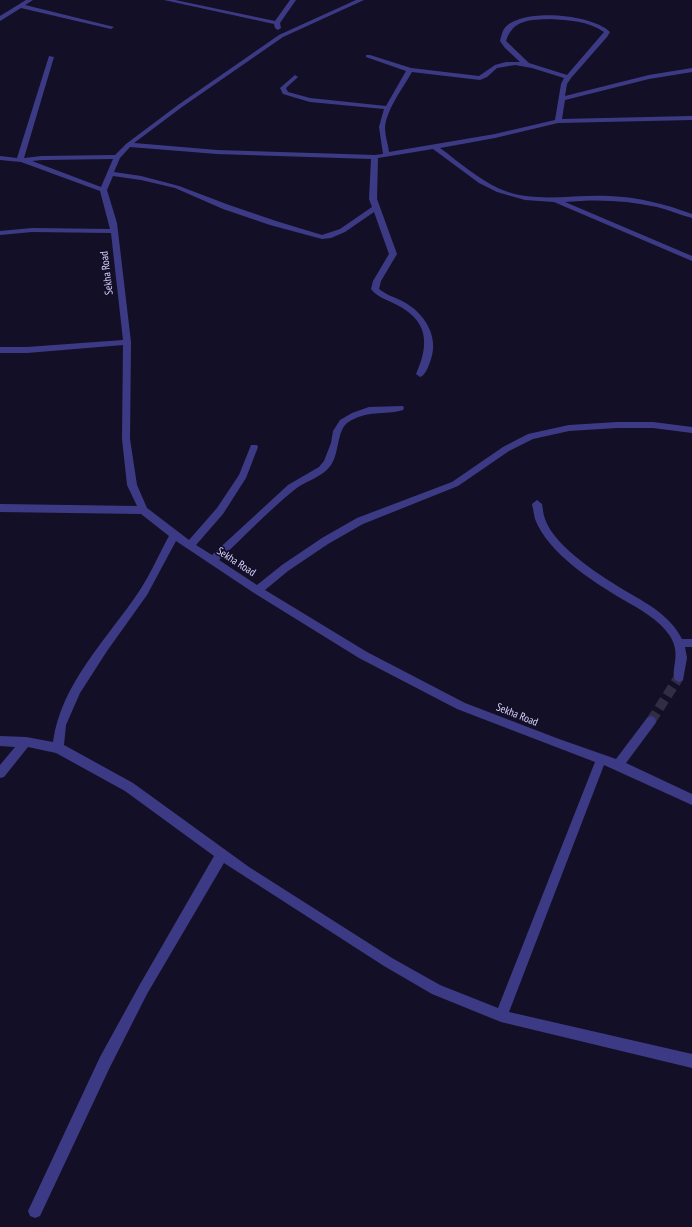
<!DOCTYPE html>
<style>
body{margin:0}
canvas{display:block;background:#130f26}
</style>
<canvas width="692" height="1227"></canvas>
<script>
const c = document.querySelector('canvas').getContext('2d');
c.lineJoin = 'round';
function strokePath(path, color, width, dash) {
  c.strokeStyle = color;
  c.lineWidth = width;
  c.lineCap = dash ? 'butt' : 'round';
  c.setLineDash(dash || []);
  c.stroke(path);
}
function fill(path, color) {
  c.fillStyle = color;
  c.fill(path, 'evenodd');
}
function label(font, color, halo, rows, align = 'center') {
  c.font = font + ' "PT Sans Narrow",sans-serif';
  c.lineWidth = 3.5;
  c.setLineDash([]);
  c.textBaseline = 'middle';
  c.strokeStyle = halo;
  c.fillStyle = color;
  for (const [text, x, y, turn = 0] of rows) {
    c.save();
    c.translate(x, y);
    c.rotate((+turn || 0) * Math.PI / 180);
    c.textAlign = isNaN(turn) ? turn : align;
    if (halo) c.strokeText(text, 0, 0);
    c.fillText(text, 0, 0);
    c.restore();
  }
}
strokePath(new Path2D(`
 M651,721L679,677`), '#312d47', 10, [10, 5]);
fill(new Path2D(`
 M26,0H33L25,5L114,27L111,29L21,8L0,21V16Z
 M164,0H175L275,21L290,0H296L280,23L281,28L278,30L275,28L274,24Z
 M356,0H364L283,37L182,107L134,143L217,150L375,155L383,154L379,127L384,109L310,102L283,94L280,88L295,75L298,77L286,88L288,92L310,98L386,106L406,71L366,57V55H370L411,68L479,76L495,65L506,62H520L505,48L500,41C501,37 502,32 504,29C520,7 592,14 610,32L607,37L571,78L567,84L565,96L649,75L692,68V72L649,79L565,100L562,119L692,116V120L558,123L495,138L440,148C459,162 478,179 500,189C535,204 573,194 609,196C638,197 665,204 692,214V218C680,215 669,210 657,207C626,200 595,199 565,202L692,256V261L554,202L525,200L497,192L479,183L433,149L378,158L377,199L397,254L381,281L379,289C386,295 395,297 404,302C424,313 439,336 431,359C429,365 426,375 420,377L416,374C430,343 428,320 395,304C386,299 377,297 371,289L373,281L389,254L374,212L345,232L331,238L322,239L270,225L223,209L175,188L141,180L113,176L107,190L117,223L131,342L130,439L137,485L147,508L189,540L217,508L239,475L251,445H257L258,447L246,478L223,514L196,545L212,555L288,485L319,467L324,461L331,443L333,431L340,420L352,413L369,407L403,406L404,408L403,410C383,416 368,409 347,423C337,431 339,454 331,465C322,478 304,481 293,491C267,512 244,537 219,560L257,585L282,565L322,538L357,518L452,482L503,447L528,434L569,425L617,422H653L692,427V433L653,428H617L569,431L533,439L509,451L458,486L363,524L328,544L288,571L265,590L367,652L465,703L559,739L616,759L647,718L651,716L655,718L656,721L655,724L626,763L692,794V805L604,765L509,1012L692,1054V1068L501,1022L432,994L384,966L224,863L147,994L110,1067L40,1216L35,1218L30,1216L28,1211L100,1057L139,986L214,856L125,791L56,753L28,747L4,777L0,778V765L15,747L0,746V736L26,737L53,742C61,683 108,638 140,590C151,573 159,554 169,536L141,514L0,512V504L137,506L127,485L122,439L123,345L27,353H0V347H27L123,340L111,233L32,232L0,235V231L32,228L110,229L100,191L21,162L0,160V156L17,158L49,56L54,57L24,158L42,156L115,155L126,144L178,105L279,35ZM550,19C569,20 588,21 604,32L567,75L529,63L506,41C513,19 530,20 550,19ZM515,65L532,68L564,78L561,84L555,120L495,134L389,152C388,144 385,136 385,128C386,110 403,88 412,72L480,80L487,77L497,68ZM130,147L217,154L371,159L369,199L372,207L340,229L322,235L276,221L229,205L179,186L141,176L114,172L120,158ZM113,159L101,187L32,161L42,160ZM176,541L254,593L359,658L457,709L595,762L498,1008L440,985L392,958L249,867L133,783L64,745L66,725L80,693L107,651L147,595Z
 M537,500L542,504C543,509 543,514 545,519C555,548 604,578 629,593C650,605 671,617 682,639H692V647H685L687,658L683,680L679,682L675,680C670,669 682,655 670,636C659,619 639,609 622,599C592,581 548,553 535,519C534,514 533,509 532,504Z`), '#3d3a85');
label('11px', '#d9d4ff', '#130f26', [
 ["Sekha Road",107,273,-97],
 ["Sekha Road",236,562,33],
 ["Sekha Road",517,715,22]
]);
</script>
